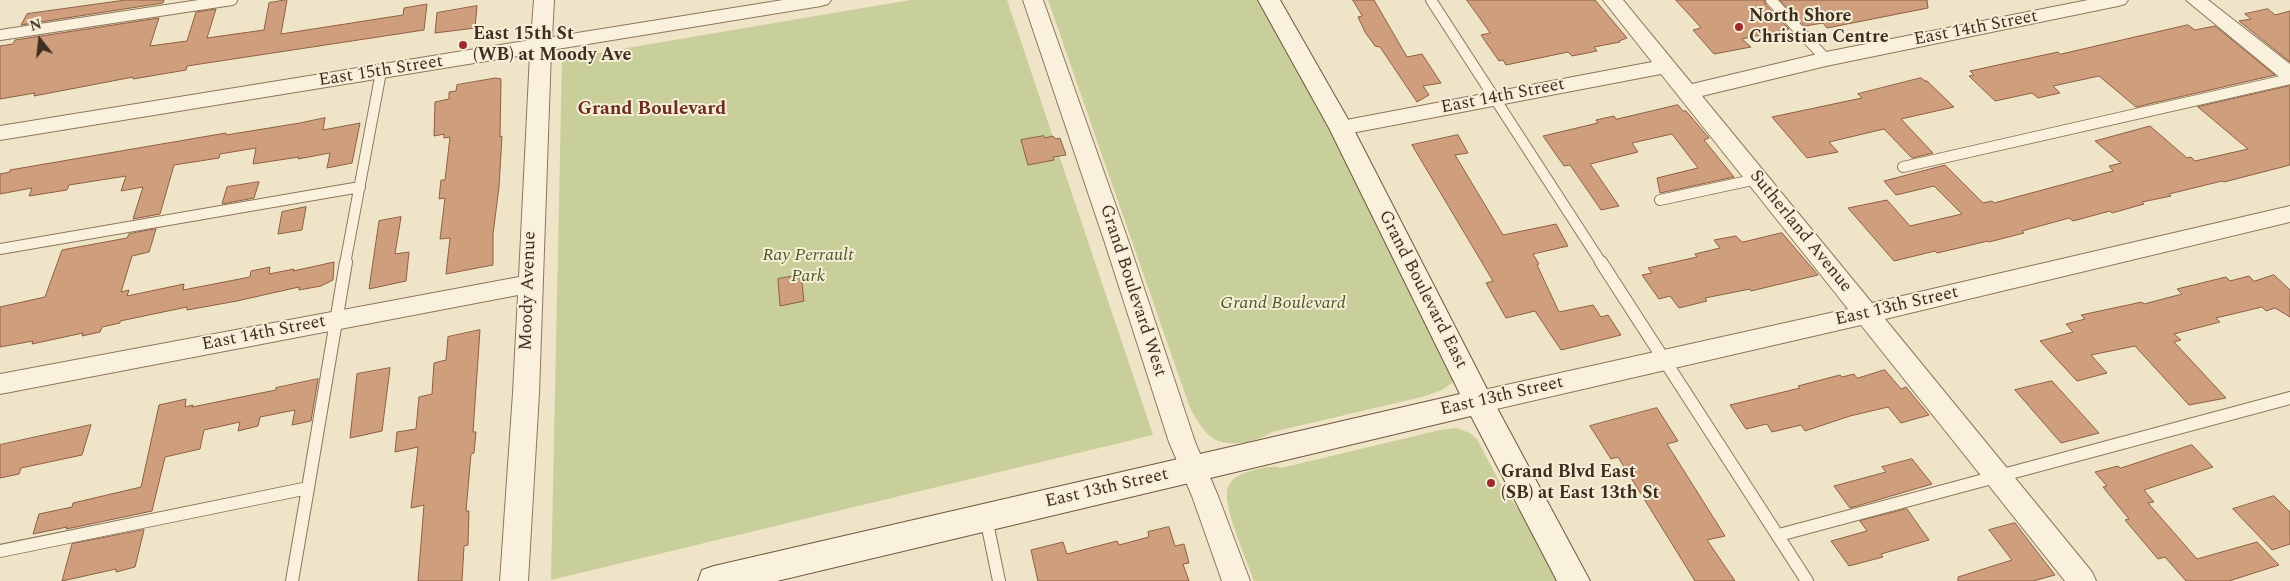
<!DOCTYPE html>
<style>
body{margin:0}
#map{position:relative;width:2290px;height:581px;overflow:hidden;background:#f0e4c8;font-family:Spectral,serif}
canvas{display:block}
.north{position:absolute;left:15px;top:15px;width:50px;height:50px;-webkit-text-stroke:4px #f7eed8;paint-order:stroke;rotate:344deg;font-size:14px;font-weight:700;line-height:20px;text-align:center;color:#3d2e20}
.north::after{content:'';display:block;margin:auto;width:18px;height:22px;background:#3d2e20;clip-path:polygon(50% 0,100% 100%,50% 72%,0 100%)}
</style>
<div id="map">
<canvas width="2290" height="581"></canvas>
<div class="north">N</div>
</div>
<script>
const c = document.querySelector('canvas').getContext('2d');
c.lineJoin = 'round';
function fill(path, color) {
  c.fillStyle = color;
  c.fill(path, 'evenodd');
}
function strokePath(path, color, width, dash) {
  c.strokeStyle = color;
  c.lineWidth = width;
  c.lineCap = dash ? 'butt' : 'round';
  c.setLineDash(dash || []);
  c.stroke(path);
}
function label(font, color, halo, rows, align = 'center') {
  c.font = font + ' Spectral,serif';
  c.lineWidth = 4;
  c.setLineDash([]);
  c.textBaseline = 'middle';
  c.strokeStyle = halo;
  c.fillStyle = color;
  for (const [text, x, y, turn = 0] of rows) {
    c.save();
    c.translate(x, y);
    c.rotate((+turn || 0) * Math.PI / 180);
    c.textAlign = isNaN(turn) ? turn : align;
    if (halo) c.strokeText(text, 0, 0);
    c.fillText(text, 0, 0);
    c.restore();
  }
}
fill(new Path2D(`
 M910,0H1007L1153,435L551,580L562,59Z
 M1048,0H1259L1266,9L1452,365L1453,382L1442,390L1422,397L1272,432C1256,442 1228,449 1211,437C1202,430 1195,417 1190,408Z
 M1456,428L1470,433L1477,439L1502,487L1530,525L1559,581H1254C1248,563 1224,509 1227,492C1228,480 1240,473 1251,471C1262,468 1270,465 1281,468L1440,430Z`), '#c9cf9b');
const building = new Path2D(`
 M126,0H164L163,3L21,25L27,14Z
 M287,0L281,34L403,15L404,8L427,4L424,30L187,66L186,70L133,79V77L34,96L35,93L0,99V46L13,44L15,40L159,18L150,46L187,41L196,12L216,9L207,38L264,30L269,3Z
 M1353,0H1374L1407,57L1422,54L1441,83L1423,86L1429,95L1417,102L1380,47L1375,46L1365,32L1358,17L1362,16Z
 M1467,0H1595L1627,38L1619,41L1620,42L1594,47L1597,51L1572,56L1568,52L1506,65L1503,60L1499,61L1481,35L1490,33Z
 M1676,0H1764L1766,5L1789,29L1742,39L1751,47L1714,54L1693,30L1701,28Z
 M1780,0H1927L1928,8L1827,28L1823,23L1805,26Z
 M477,6L475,28L435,33L437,13Z
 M2268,9L2275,15L2290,11V62L2239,21L2251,19L2245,14Z
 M2188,25L2195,30L2215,26L2275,75L2136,107L2099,76L2053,86L2060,93L2038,98L2032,93L1995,101L1969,76L1974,75L1970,71L2058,52L2060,54Z
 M496,78L501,79L500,137L502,136L499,187L493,234V265L446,274L450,238L440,239L445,198L439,199L441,180H445L450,137L444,138V134L434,136L435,102L449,99V92L456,91L457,85Z
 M1921,78L1925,81H1927L1954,107L1901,119L1933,153L1912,158L1884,129L1829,142L1838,152L1807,158L1772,117L1862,98L1858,94Z
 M2290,86V165L2224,182L2222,181L2169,194L2171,196L2142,202L2144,204L2112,213L2110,211L2073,221L2069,218L2022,231L2024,233L1989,242L1988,241L1937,253L1935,251L1894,261L1848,208L1887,200L1910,226L1962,214L1934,186L1896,195L1884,181L1945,165L1983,203L1992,201L1994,203L2113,171L2109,166L2121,163L2095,141L2150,126L2187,158L2191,157L2195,161L2248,149L2198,107Z
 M1678,105L1683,111H1686L1709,138L1704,140L1734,177L1660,193L1657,178L1698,168L1672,134L1632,143L1638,152L1590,164L1619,206L1601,210L1570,165L1564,166L1543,136L1598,123L1596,120L1614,116L1616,119Z
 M325,118L323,130L360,123L352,163L327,168L330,153L298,159L299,157L253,164L256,148L220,154L219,158L174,165L160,214L133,219L143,187L121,191L126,176L69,185L67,190L29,196L32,188L0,194V174L10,172V170L226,133V135L300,123Z
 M1458,135L1468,153L1455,155L1503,235L1556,224L1568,246L1533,254L1539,264L1537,265L1559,312L1593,305L1601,317L1608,315L1621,335L1561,350L1535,311L1506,318L1486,283L1493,281L1412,145Z
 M1044,136L1045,138L1053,136L1056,139L1060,138L1066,155L1053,157L1054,160L1028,165L1021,140Z
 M259,182L254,198L222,204L227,187Z
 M306,207L302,230L278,234L282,212Z
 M401,217L395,254L409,252L406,281L369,289L379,221Z
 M156,229L149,252L132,256L121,292L129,290L127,296L184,284L183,290L250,277L251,271L270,267L269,274L294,269L293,271L334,262L333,280L321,286L299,290V287L237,301L187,310V307L120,321V323L102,327L100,332L82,336L83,333L32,344L33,341L0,347V307L45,297L62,250L127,238L129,234Z
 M1782,233L1818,275L1751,291L1750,289L1705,298L1707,301L1679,308L1670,296L1659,299L1642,275L1652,273L1648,268L1697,257L1695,254L1720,248L1714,240L1736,236L1742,242Z
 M801,275L804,301L780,306L778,279Z
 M2274,275L2290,290V317L2275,308L2266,311L2262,307L2216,318L2220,322L2174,334L2181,340L2174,342L2226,398L2189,405L2135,346L2091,355L2107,373L2077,381L2040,341L2073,332L2066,324L2085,319L2081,315L2142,302L2144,304L2182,294L2177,289L2226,277L2230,281L2249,276L2254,281Z
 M480,330L473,432H476L474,453L471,454L466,511H469L468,545L464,546L462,581H418L424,505L411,508L418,447L395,452L397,432L416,429L419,397L432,394L434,363L446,360L448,337Z
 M390,368L382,431L350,438L357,374Z
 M1885,370L1901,389L1906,387L1929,415L1901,423L1888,407L1850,416L1805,431L1801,425L1772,432L1767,424L1746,429L1730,405L1800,388L1798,386L1840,375L1842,377L1854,374L1857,378Z
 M318,379L311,421L292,425L295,410L260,417L258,426L238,431L240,422L204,430L200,449L165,457L152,511L76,527L66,529L67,527L33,534L39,514L72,507L73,503L141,487L159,405L186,399L185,407L193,405L192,407L276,390V388Z
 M2052,381L2099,433L2061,443L2015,390Z
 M1657,408L1678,441L1667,444L1725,536L1707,540L1735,581H1695L1618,457L1611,459L1590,426Z
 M91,425L82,455L21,468L19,474L0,478V445Z
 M2192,445L2213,467L2144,490L2154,502L2148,503L2197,559L2257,542L2279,565L2229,581H2186L2165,557L2158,559L2125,520L2129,519L2103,487L2107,486L2095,472L2118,466L2120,468Z
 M1912,459L1932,484L1850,508L1834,486L1886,472L1882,467Z
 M2274,496L2290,512V544L2272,550L2233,509Z
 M1907,509L1929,540L1881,554L1883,557L1849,566L1831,541L1867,531L1860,521Z
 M2015,523L2055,575L2033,581H1958V577L2012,560L1989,530Z
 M1169,527L1175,546L1184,544L1189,563L1183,564L1189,581H1038L1031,550L1063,542L1067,554L1117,541L1119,545L1149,537L1148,532Z
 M144,530L135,567L116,572V569L62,581L72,544Z`);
fill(building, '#cf9f7d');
strokePath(building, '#8d5f41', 1);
const laneFar1 = new Path2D(`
 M1431,0L1602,264
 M1771,0L1826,59
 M0,35L232,0
 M1903,167L2290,79
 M1660,200L1757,179
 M0,249L360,187
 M345,264L381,72`);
const lane = new Path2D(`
 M1601,262L1807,581
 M308,488L346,262
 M986,518L999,581
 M1779,535L2290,398
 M0,551L308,488L292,581`);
const street = new Path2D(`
 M534,0H554L552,37L783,0H831L828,4L821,6L551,50L539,393L528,581H500L513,393L518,295L0,394V374L519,277L530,54L0,140V126L531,40Z
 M1023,0H1043L1129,243L1195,442L1218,496L1250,581H1222L1192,496L1169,442L1105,243Z
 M1603,0H1623L1692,84L1826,52L2088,0H2128L2125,4L2118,6L1826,66L1702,96L1872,303L2290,206V222L1885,319L2092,572L2096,581H2065L1861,325L1479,413L1470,409L1466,402L1470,395L1479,391L1848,309L1661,74L1341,135L1333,133L1330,128L1333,123L1341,121L1652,62Z
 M2186,0H2208L2290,64V82L2283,80Z`);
const secondary = new Path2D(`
 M1258,0H1280L1353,128L1489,393L1590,581H1557L1471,416L777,581H698L702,570L714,566L1460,394L1329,128Z`);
strokePath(laneFar1, '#8d765c', 12);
strokePath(lane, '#8d765c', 14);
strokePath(street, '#8d765c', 2);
strokePath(secondary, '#6f573f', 2);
strokePath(laneFar1, '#faf1dc', 10);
strokePath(lane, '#faf1dc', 12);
fill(street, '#faf1dc');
fill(secondary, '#faf1dc');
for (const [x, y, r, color] of [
 [1739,27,5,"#9e2a2b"],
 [463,45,5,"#9e2a2b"],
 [1491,483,5,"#9e2a2b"]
]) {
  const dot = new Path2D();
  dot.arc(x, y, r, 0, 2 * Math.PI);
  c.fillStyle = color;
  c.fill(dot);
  strokePath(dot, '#f7eed8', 2);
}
label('bold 18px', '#3d2e20', '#f7eed8', [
 ["North Shore",1749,17],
 ["Christian Centre",1749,38],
 ["East 15th St",473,35],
 ["(WB) at Moody Ave",473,56],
 ["Grand Blvd East",1501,473],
 ["(SB) at East 13th St",1501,494]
], 'left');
label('18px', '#3d2e20', '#f7eed8', [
 ["East 14th Street",1976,29,-11],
 ["East 15th Street",381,72,-9],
 ["East 14th Street",1503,97,-11],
 ["Sutherland Avenue",1800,232,51],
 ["Grand Boulevard East",1422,290,63],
 ["Moody Avenue",529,291,-88],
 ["Grand Boulevard West",1132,291,72],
 ["East 13th Street",1897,307,-13],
 ["East 14th Street",264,334,-11],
 ["East 13th Street",1502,397,-13],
 ["East 13th Street",1107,489,-13]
]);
label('italic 18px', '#4d5a26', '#f7eed8', [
 ["Ray Perrault",808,256],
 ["Park",808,277],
 ["Grand Boulevard",1283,304]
]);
label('bold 19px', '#6b2e1e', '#f7eed8', [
 ["Grand Boulevard",652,110]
]);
</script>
